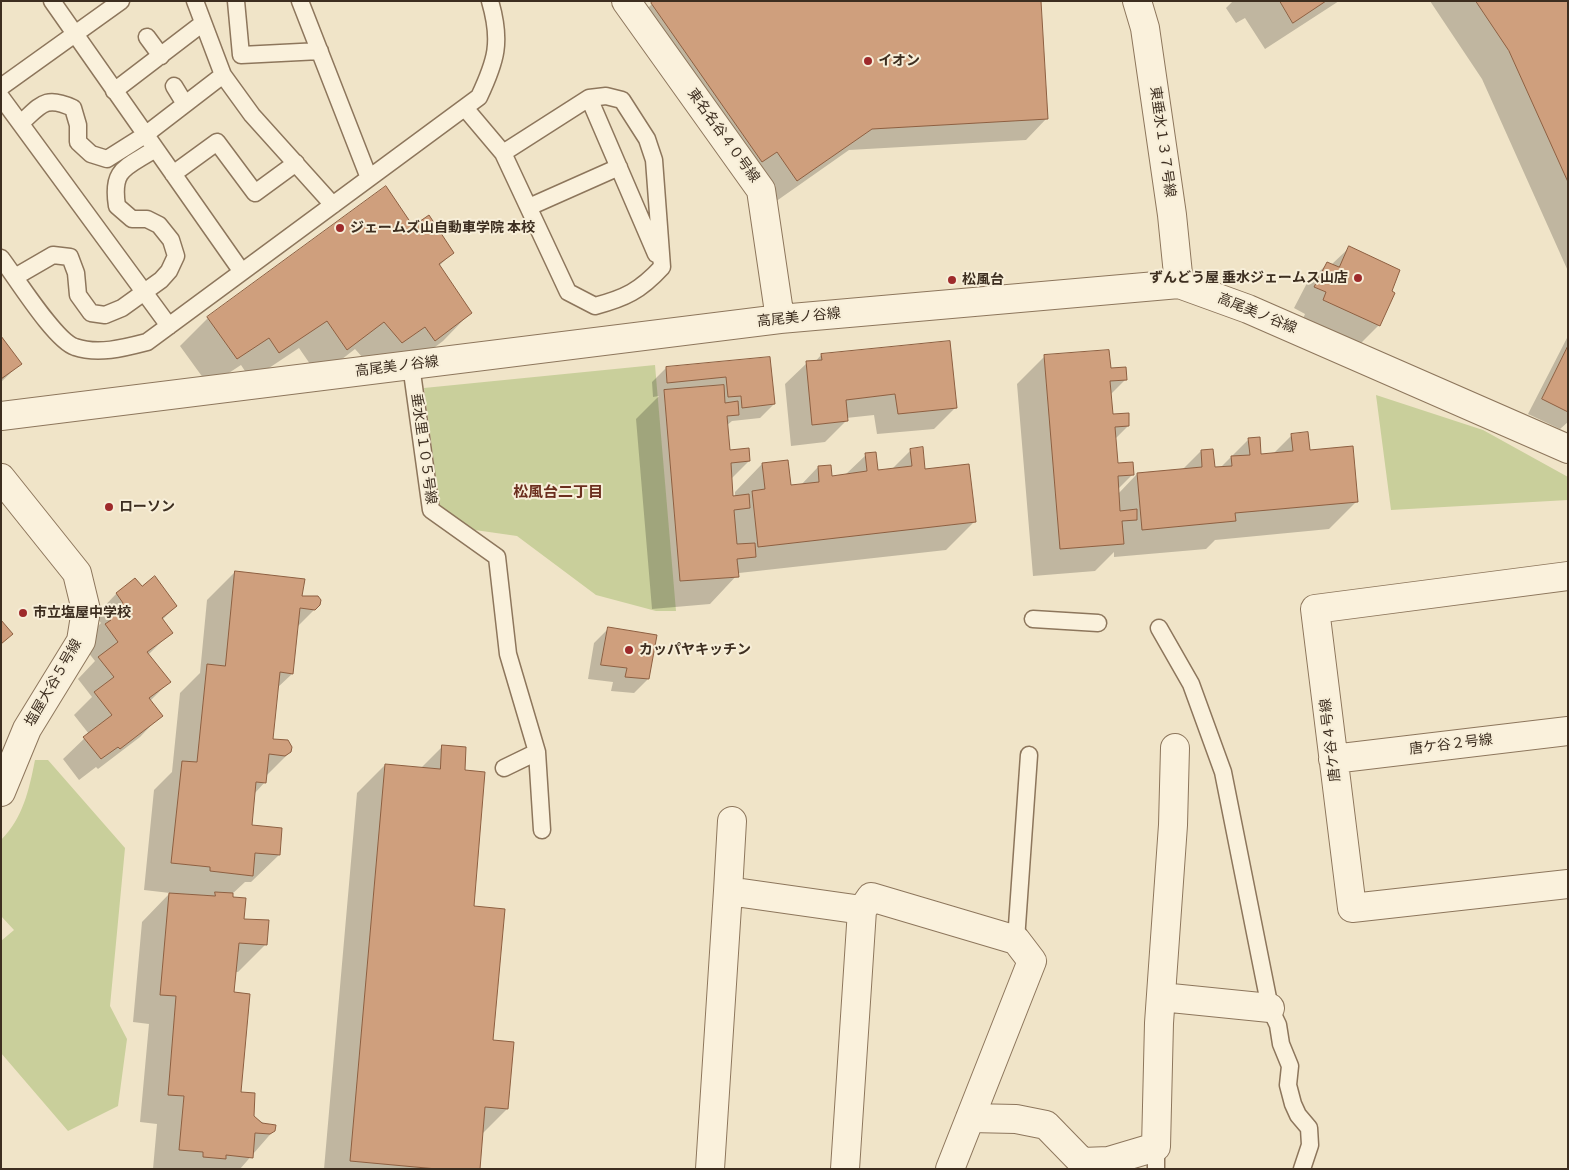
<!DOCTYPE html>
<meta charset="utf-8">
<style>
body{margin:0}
#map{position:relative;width:1569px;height:1170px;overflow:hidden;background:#f0e4c8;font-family:"Source Serif 4",serif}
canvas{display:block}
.frame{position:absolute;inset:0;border:2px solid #3d2e20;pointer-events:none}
</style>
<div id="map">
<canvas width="1569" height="1170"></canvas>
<div class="frame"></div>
</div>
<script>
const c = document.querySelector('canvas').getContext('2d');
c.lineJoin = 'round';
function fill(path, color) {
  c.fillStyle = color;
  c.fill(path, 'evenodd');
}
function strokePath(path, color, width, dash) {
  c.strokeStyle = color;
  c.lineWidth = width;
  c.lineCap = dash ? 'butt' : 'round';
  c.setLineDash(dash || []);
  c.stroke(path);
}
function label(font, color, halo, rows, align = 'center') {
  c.font = font + ' "Source Serif 4","Noto Sans JP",serif';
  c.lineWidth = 4;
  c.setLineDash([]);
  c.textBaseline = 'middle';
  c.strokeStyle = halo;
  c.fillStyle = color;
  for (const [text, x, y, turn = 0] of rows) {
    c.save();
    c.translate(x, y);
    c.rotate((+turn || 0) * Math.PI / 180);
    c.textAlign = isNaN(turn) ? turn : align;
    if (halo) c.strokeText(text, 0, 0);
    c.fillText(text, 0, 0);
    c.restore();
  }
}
fill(new Path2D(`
 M655,365L676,611H656L596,595L517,536L475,530L440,508L424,388Z
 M1376,395L1483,430L1568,477V500L1391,510Z
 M35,760H48L125,848L110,1006L127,1039L118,1106L68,1131L1,1053V941L14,930L1,916V840C23,818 29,790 35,760Z`), '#c9cf9b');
fill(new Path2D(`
 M1233,1H1339L1265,49L1245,18L1236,23L1226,8Z
 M1430,1H1568V271L1482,79Z
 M652,4L1047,118L1026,140L849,150L775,202L631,25Z
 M413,228L453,252L439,266L470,313L443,341L407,368L373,369L355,349L319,377L299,348L251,380L241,365L209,386L180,346L208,318Z
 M1349,248L1379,325L1357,347L1302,321L1305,314L1294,308L1306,285L1327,264L1331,265Z
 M1568,336V422L1560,429L1528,414Z
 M1,338L20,364L1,382Z
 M821,355L955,408L934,429L877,434L874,415L846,418V421L825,442L791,446L785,384L807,363L815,362Z
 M1045,356L1109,369L1126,379L1110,395L1112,416L1128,426L1115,439L1117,464L1133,474L1117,490L1118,494L1137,474L1182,470L1201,451L1214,469L1221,467L1249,439L1260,456L1272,455L1292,435L1357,501L1329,529L1215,540L1206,549L1114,557V552L1095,571L1033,576L1017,384Z
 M769,358L774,404L760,418L732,421L726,426L729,451L749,461L731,479L732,497H735V492L762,464L790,487L800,486L818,467L831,477L845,475L866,455L877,471L891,470L911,450L924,470L974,522L946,550L739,573L710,604L652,609L636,419L659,396L653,397L652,382L666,368Z
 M235,572L319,605L297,627L292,674L277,688L271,740L290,752L266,776L265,782L254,794L250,826L279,855L251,882H245L231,895L243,920L266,944L238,972H235L233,993L240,1093L253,1116L274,1130L240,1169H153L157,1124L140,1122L149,1024L133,1022L142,922L170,893L144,890L154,790L172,772L180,693L200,673L207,600Z
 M135,580L142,588L176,606L162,620L171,632L148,655L169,682L150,701L161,715L140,737L98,769L96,767L79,780L63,759L89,734L74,715L92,697L78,679L95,661L84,647L87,637L101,623L95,616L116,594Z
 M609,628L648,679L634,693L611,691L613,682L588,679L594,643Z
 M443,746L463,772L472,907L492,1041L507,1109L482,1134L479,1169H324L357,793L385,765L421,768Z`), '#0003');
const building = new Path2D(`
 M654,1H1041L1048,119L872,129L797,181L777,152L762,162L651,3Z
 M1280,1H1326L1293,23Z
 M1476,1H1568V182L1509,51Z
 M386,186L413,226L429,215L454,253L439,264L472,313L435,341L425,327L402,343L384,322L347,350L327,321L279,353L269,338L237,359L207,317Z
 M1349,246L1400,270L1392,291L1395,293L1380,326L1323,300L1326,292L1314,287L1327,262L1339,267Z
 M1,336L22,364L1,379Z
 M950,341L957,408L898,414L895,394L846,400L848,421L812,425L806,361L822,360L821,354Z
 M1568,346V412L1542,399Z
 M1109,350L1111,368L1126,367L1127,380L1110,381L1113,414L1129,413V426L1115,427L1118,463L1133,462L1134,475L1118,476L1120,511L1137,509V520L1122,521L1124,544L1060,549L1044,355Z
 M770,357L775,404L742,408L741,396L728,397L726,377L667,383L666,367Z
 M724,385L725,403L738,401L739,415L727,416L730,450L749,448L750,461L731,463L733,496L749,494L750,508L734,510L737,544L755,543L756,557L737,559L739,577L680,581L664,390Z
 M1308,432L1310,450L1353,446L1358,502L1235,513L1236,521L1142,530L1137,473L1202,467L1201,450L1213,449L1215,467L1232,466L1231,456L1250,455L1248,438L1260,437L1261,454L1293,451L1291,434Z
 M923,447L925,469L969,464L976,522L758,547L752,491L765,489L762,463L788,460L791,485L819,482L818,466L831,465L832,476L867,471L865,453L876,452L878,470L912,466L910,449Z
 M235,571L305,579L302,596H318L321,600L320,605L315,610L300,608L293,674L280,672L273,739L288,740L292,747L291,752L285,756L269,754L266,783L256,782L252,825L282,828L280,855L255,853L253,876L210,871V867L171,863L182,761L197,762L207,664L225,666Z
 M155,576L177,606L162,618L173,633L147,652L171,682L149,698L163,716L120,749L118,747L101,759L83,737L112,715L94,692L114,677L98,657L118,642L105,624L111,620L107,615L123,603L116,593L135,578L142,586Z
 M1,620L13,634L1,644Z
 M608,627L657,635L649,679L625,677L627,668L601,665Z
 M442,745L466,747L465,770L485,772L474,906L505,909L493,1040L514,1042L508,1109L485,1107L480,1169H437L350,1161L385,764L440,769Z
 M215,892L233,893V897L246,898L244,919L269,920L267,945L239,943L234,992L250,994L241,1092L255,1093L254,1116L262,1123L276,1125L275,1131L270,1134L255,1133L253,1158L226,1155V1159L203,1157V1152L179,1150L184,1096L168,1095L176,996L160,995L169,893L215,896Z`);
fill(building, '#cf9f7d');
strokePath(building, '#8d5f41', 1);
const service = new Path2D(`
 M52,1L242,272
 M236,1L241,55L320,51
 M300,1L369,178
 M147,37L161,56
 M223,75L252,115L333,205
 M174,86L185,104
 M1,87L121,1
 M114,91L203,23
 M1,97L169,326
 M589,98L656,254
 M465,108L503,153L568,292L595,306C625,298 640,291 662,267L654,160L647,139L622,100L606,96L589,98L503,153
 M21,123C41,105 45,95 73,108L78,125V142L91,154L107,159L145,135L223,75L195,1
 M173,174L217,142L255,193L296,163
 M529,207L619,167
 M1,258C15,276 55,341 75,347C98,355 124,348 147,342L479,97C496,61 502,42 490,1
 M15,277L53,255L70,257L76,273L78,295L91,313L105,315L122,308L161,280L169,271L176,256L171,240L159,225L147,219H132L117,206C111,168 126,168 155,149
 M411,365L431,510L497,557L508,654L537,752L542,830
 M1033,619L1098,623
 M1159,628L1191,684L1223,772L1270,1008L1278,1025L1281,1044L1290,1066L1288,1085L1293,1104L1298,1115L1309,1128L1310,1145L1302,1169
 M504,768L537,752
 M1016,940L1029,755
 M1156,1147V1169`);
const minor = new Path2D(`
 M1,478L77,573L86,610L81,641L27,729L1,792
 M1568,576L1315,609L1352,908L1568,884
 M1333,759L1568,731
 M728,891L732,821
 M1161,997L1270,1008
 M970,1118L1016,1119L1046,1125L1082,1162L1109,1161L1156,1147L1159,1023L1173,825L1175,748
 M710,1169L728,891L862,910L871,897L1016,940L1032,961L950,1169
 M845,1169L862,910`);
const tertiary = new Path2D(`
 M626,1L761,190L780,319
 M1137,1L1145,28L1172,215L1179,284
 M1,416L780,319L1179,284L1248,309L1568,449`);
strokePath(service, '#8d765c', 19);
strokePath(minor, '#8d765c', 30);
strokePath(tertiary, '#8d765c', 30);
strokePath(service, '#faf1dc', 16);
strokePath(minor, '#faf1dc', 28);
strokePath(tertiary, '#faf1dc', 28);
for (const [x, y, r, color] of [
 [868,61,5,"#9e2a2b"],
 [340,228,5,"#9e2a2b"],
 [1358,278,5,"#9e2a2b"],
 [952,280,5,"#9e2a2b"],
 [109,507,5,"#9e2a2b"],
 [23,613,5,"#9e2a2b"],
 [629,650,5,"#9e2a2b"]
]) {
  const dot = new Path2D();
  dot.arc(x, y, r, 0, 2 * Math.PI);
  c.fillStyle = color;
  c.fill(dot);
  strokePath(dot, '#f7eed8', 2);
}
label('bold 14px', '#3d2e20', '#f7eed8', [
 ["イオン",878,61],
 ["ジェームズ山自動車学院 本校",350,228],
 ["ずんどう屋 垂水ジェームス山店",1348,278,"right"],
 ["松風台",962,280],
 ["ローソン",119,507],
 ["市立塩屋中学校",33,613],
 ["カッパヤキッチン",639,650]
], 'left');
label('14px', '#3d2e20', '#f7eed8', [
 ["東名名谷４０号線",723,136,54],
 ["東垂水１３７号線",1162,142,82],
 ["高尾美ノ谷線",1257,314,22],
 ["高尾美ノ谷線",799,318,-6],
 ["高尾美ノ谷線",397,367,-7],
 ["垂水里１０５号線",423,449,82],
 ["塩屋大谷５号線",54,683,-60],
 ["唐ケ谷４号線",1331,740,-97],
 ["唐ケ谷２号線",1451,745,-7]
]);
label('bold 15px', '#6b2e1e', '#f7eed8', [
 ["松風台二丁目",558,493]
]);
</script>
